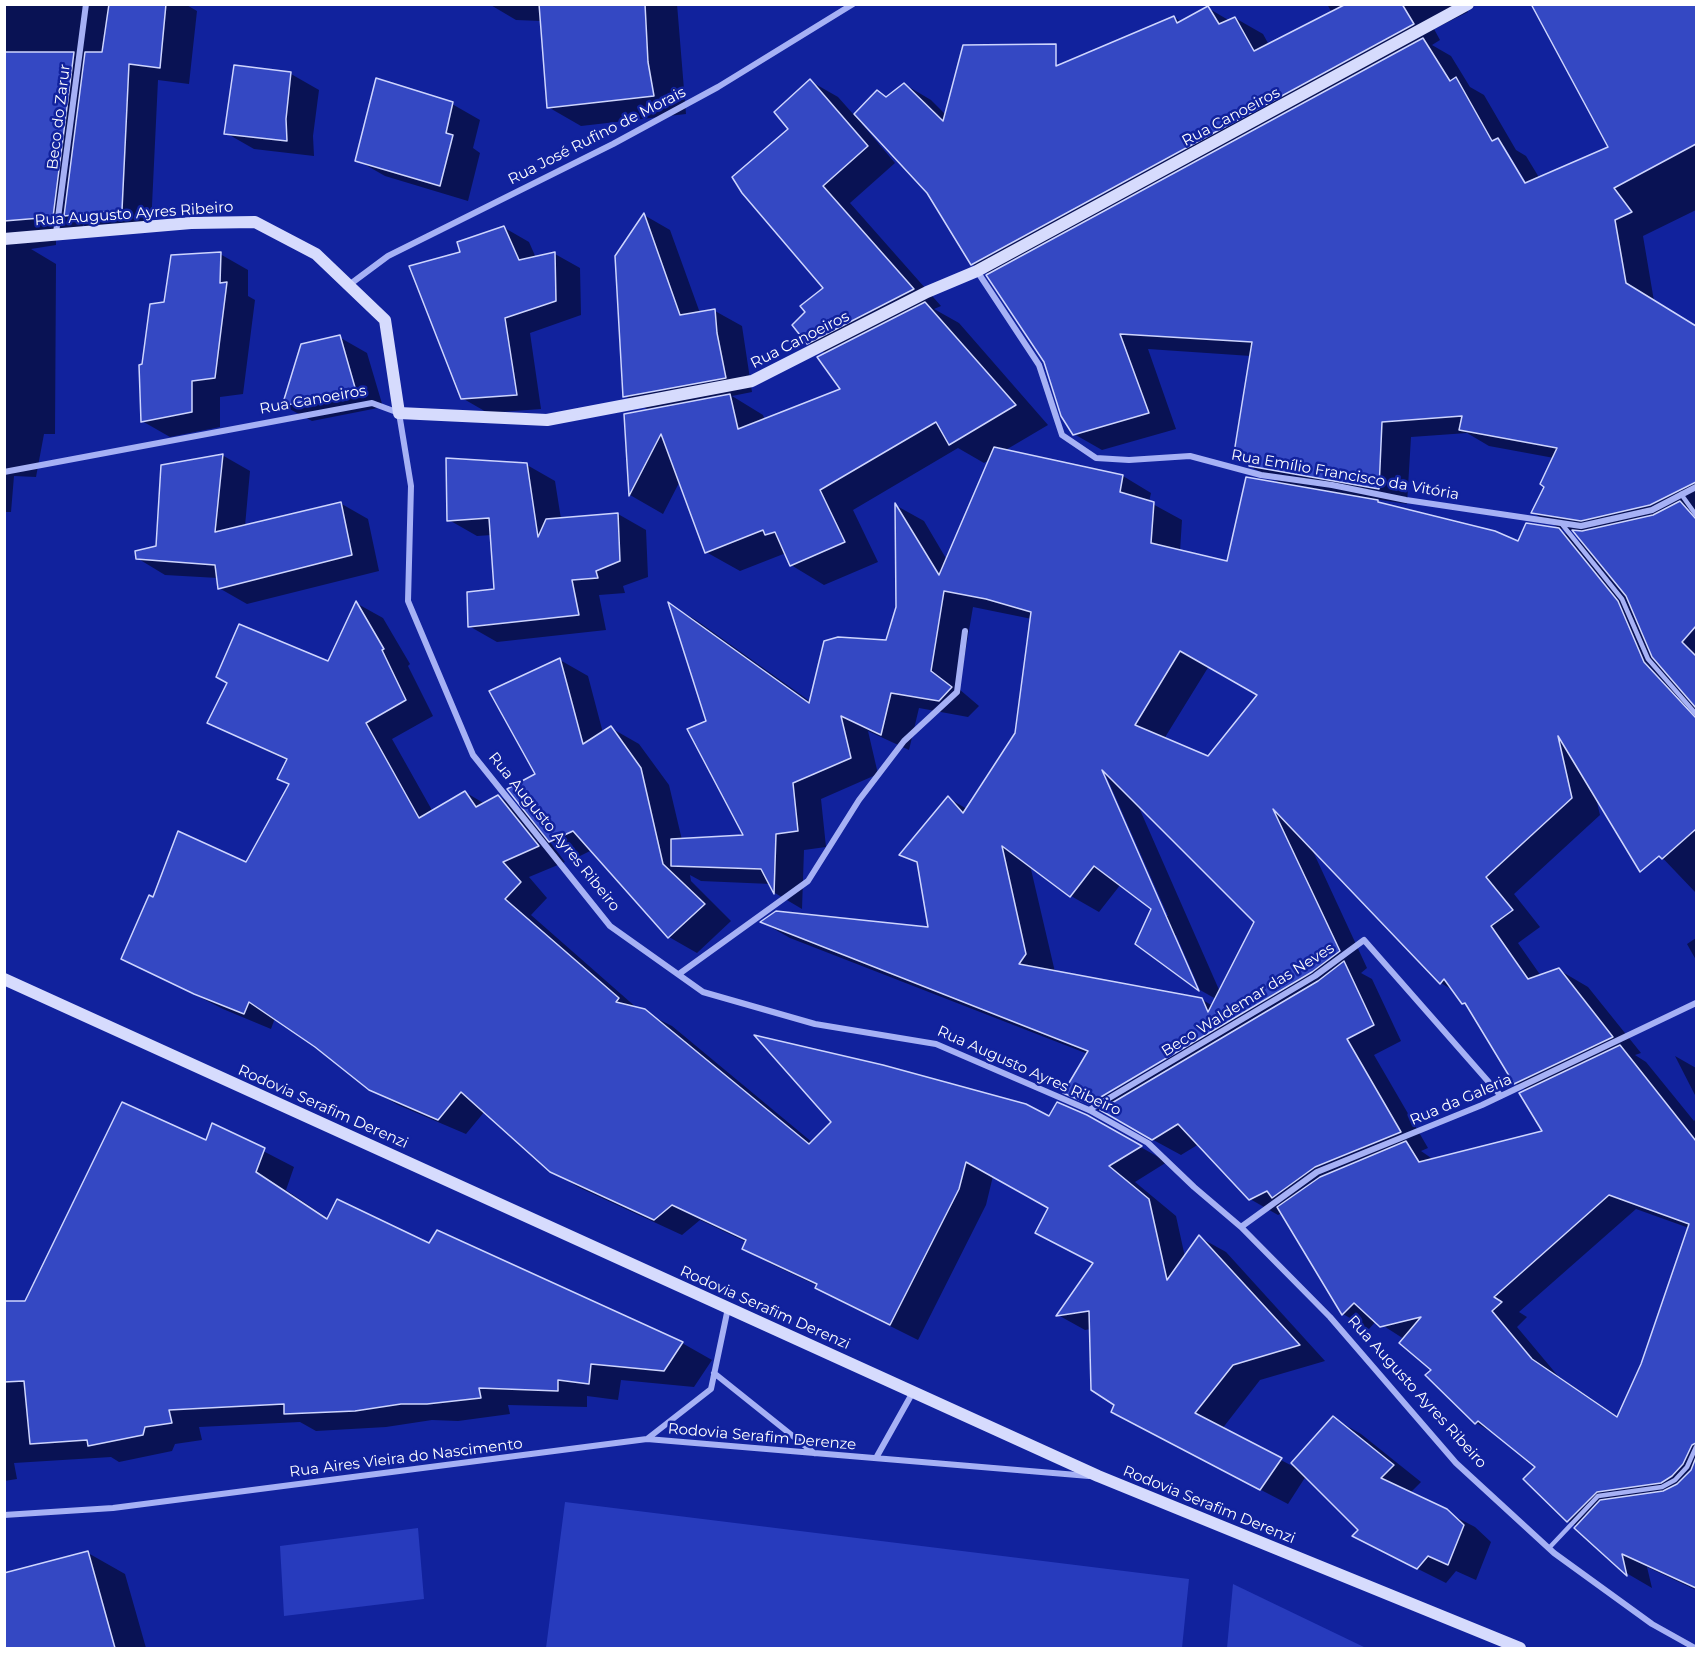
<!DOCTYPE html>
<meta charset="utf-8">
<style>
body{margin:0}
#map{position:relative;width:1701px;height:1653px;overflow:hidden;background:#11229d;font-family:Montserrat,sans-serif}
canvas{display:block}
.frame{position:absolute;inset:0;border:6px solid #fff;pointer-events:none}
</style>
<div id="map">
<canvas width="1701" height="1653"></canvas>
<div class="frame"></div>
</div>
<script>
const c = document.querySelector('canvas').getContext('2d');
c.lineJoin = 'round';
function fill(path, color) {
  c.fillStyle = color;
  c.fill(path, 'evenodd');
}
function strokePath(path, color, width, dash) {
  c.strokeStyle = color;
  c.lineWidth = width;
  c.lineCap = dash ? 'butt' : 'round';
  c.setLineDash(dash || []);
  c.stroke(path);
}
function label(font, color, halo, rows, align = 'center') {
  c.font = font + ' Montserrat,sans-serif';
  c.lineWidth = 5;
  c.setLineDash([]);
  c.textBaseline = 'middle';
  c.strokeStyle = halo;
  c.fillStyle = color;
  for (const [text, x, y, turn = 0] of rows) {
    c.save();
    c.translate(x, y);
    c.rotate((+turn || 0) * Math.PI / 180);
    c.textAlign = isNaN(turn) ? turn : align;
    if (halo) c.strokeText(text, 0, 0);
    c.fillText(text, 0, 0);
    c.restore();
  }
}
fill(new Path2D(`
 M565,1502L1189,1579L1182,1648H546Z
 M418,1528L424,1599L284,1616L280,1546Z
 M1233,1584L1366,1648H1227Z`), '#273bbd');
fill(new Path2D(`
 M4,4H185L197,11L189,84L158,80L151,226L95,232L83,225L82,233L56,236V245L31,249L56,264L55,434H44L36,477L14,476L11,512H4Z
 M489,4H677L686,114L581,126L548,107L542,21L516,20Z
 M1327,4H1470L1465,7L1468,12L1434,29L1440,40L1432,45L1451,56L1470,87L1484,95L1516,150L1526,156L1540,179L1611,148L1548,4H1696V210L1643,236L1654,301L1696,327V445L1643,460L1696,471V893L1593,785L1600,815L1514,894L1540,927L1518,943L1541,976L1559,970L1588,987L1641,1053L1635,1055L1646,1062L1694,1121L1696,1119V1590L1647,1567L1652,1588L1628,1574L1576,1528L1578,1527L1568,1521L1525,1479L1537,1467L1500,1437L1476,1423L1404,1339L1376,1321L1369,1329L1343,1314L1282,1213L1278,1215L1250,1199L1199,1144L1181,1155L1065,1092L1088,1054L790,938L762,922L929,929L918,864L902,854L948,798L967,809L1017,733L1032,619L973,607L959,689L979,706L968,717L919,708L909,750L868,731L878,774L821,799L826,847L804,850L802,909L775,893L771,884L701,881L690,875L691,881L731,921L697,953L669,937L592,850L578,857L547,838L565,862L529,877L547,898L531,915L638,1009L672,1026L813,1143L1086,1116L1167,1162L1135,1182L1176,1216L1185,1257L1199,1237L1226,1252L1325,1361L1260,1380L1222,1429L1298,1469L1333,1418L1361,1434L1421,1482L1410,1493L1475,1527L1491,1542L1476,1580L1456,1571L1446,1583L1382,1551L1306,1476L1288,1504L1140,1427L1116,1404L1091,1329L1085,1330L1058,1315L1094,1264L1064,1248L1050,1208L993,1176L986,1205L918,1340L844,1303L817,1288L818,1286L771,1264L744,1248L746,1242L700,1220L682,1235L578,1187L551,1171L485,1111L466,1134L398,1105L370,1089L316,1046L275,1018L271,1029L223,1009L123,958L154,899L246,863L290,785L279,779L288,761L209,723L329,663L356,603L383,618L410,664L408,666L433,716L392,739L433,812L465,792L485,804L498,796L529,814L560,660L588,676L603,733L611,728L639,744L669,785L682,840L746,837L670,605L696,620L811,702L887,642L898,608L897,506L924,521L947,560L991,459L984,463L958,448L853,510L878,562L824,585L791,565L786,553L740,571L706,552L680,481L663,514L630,495L626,415L649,410L625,396L644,215L670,230L700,313L715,311L742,326L752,392L732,396L763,415L765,421L843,389L827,354L808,343L825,288L790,129L810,81L838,97L854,115L877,92L887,98L904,84L931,100L946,115L1067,86L1174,17L1182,22L1208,8L1230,21L1235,18L1263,34L1269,45L1332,13ZM864,122L929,192L972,264L991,275L1045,362L1074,434L1102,450L1176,429L1148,349L1251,356L1235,458L1282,484L1228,562L1180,551L1182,520L1149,502L1151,493L1123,476L1004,451L1048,425L959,323L934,309L941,306L850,203L895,163L862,124ZM1501,146H1504L1530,189L1528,191ZM1467,433L1489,446L1554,458L1545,487L1533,513L1561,529L1575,531L1586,545L1559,530L1519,543L1384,505L1374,499L1407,504L1411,437ZM1209,666L1259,695L1209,757L1164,739ZM1100,762L1168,916H1164L1097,763ZM1137,803L1256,922L1220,992ZM1311,847L1441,983L1454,991L1469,1007L1515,1083L1528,1091L1544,1132L1434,1160L1421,1151L1428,1148L1374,1055L1401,1041L1372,979L1361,973L1367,968ZM1030,865L1071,896L1099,912L1121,884L1153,908L1174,937L1176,935L1200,990L1216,999L1213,1006L1201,999L1055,972ZM1189,1043L1191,1045L1098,1100V1097ZM1636,1209L1689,1228L1642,1364L1618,1417L1558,1376L1517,1327L1527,1317L1519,1312Z
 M235,66L291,74L319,90L313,136L314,156L254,149L226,133Z
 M452,104L480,120L473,148L480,153L468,201L385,176L357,160Z
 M503,227L529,242L536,258L555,254L580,268L581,315L530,333L541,409L488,413L462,398L461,253Z
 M220,254L248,270V296L255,300L243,394L220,397V427L170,437L142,421L143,365L165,303Z
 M339,337L367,353L383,407L312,421L284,406Z
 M222,455L250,471L245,526L340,503L368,519L379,571L247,604L219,588L218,578L165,575L137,558L157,547Z
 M527,465L555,481L561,519L618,514L646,530L648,577L623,586L625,593L599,595L606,630L497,642L469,626L496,590L492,535L477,536L449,520Z
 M1696,938V960L1687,944Z
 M1675,1056L1696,1068V1097Z
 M213,1125L294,1167L286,1190L329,1219L429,1245L682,1343L712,1360L694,1387L621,1380L618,1400L587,1396V1407L508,1405L510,1414L458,1421L432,1420L386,1427L316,1431L300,1422L199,1427L202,1440L175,1444L172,1451L119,1462L111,1457L14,1463L17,1479L4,1481V1303L26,1302L207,1142Z
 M88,1553L125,1574L146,1648H4V1575Z`), '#0007');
const building = new Path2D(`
 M109,4H166L160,68L129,64L122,210L64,216L85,52H102Z
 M539,4H645L648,62L654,96L547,108Z
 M1346,4H1402L1414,24L971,265L927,193L854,114L877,90L886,97L904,83L943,121L963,45L1056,44V66L1174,16L1177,23L1208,6L1219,24L1235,17L1254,51Z
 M1531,4H1696V144L1614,188L1632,212L1615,220L1626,283L1696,326V482L1650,505L1581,521L1531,513L1544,487L1540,484L1557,448L1459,430L1462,416L1382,422L1379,489L1249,466L1250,461L1233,459L1252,342L1120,334L1149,413L1073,435L1061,416L1044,362L986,275L1423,38L1450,81L1456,77L1492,141L1498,138L1525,183L1608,147Z
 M4,52H74L53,217L4,221Z
 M234,65L291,72L286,119L287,141L224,134Z
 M376,78L453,102L446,133L453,135L440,186L355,161Z
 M810,79L868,146L823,186L914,289L807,344L792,325L805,312L800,306L823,288L742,193L732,177L788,129L774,112Z
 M644,213L680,315L715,309L717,333L726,378L623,397L615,256Z
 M504,226L519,260L555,252L556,301L505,318L517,395L461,399L409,266L460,252L457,242Z
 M221,252L220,283L227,282L215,378L192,381V412L141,422L139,365L142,364L150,304L164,302L171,255Z
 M925,302L1016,405L949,445L936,422L820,490L845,542L790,566L775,532L765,535L763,530L705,553L661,434L629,496L624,414L730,394L738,429L840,389L817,357Z
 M340,335L356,391L282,406L301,344Z
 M994,447L1123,475L1120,492L1154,502L1151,543L1227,561L1246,477L1378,500V502L1495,531L1518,541L1526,523L1559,528L1618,601L1644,662L1696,718V829L1662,859L1659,856L1640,872L1558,736L1572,798L1486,877L1513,910L1491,926L1528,979L1559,968L1613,1037L1514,1084L1465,1003L1462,1004L1444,979L1440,984L1273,809L1340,951L1312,972L1089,1104L1063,1093L1088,1051L760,922L776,911L928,927L917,862L899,855L948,796L963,813L1015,733L1031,612L986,599L944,591L931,671L952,687L939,701L891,693L881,735L841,716L851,758L793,783L798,831L776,834L774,894L761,869L671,866V839L743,835L687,729L706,721L668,602L809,703L824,641L838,637L886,640L896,607L895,503L939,575ZM1180,651L1257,695L1208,756L1135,725ZM1102,770L1254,922L1208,1012L1202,998L1019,964L1026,954L1002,846L1070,897L1094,866L1151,909L1135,944L1199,991Z
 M223,454L215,532L341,502L352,555L218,589L215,565L136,559L135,551L156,546L161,465Z
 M446,458L527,463L538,537L546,519L618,513L620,561L596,571L598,578L572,580L579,615L468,627L467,592L494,589L489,518L447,521Z
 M1680,501L1696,519V626L1682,642L1696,656V708L1652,657L1626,596L1572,530L1582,531L1653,515Z
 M356,601L384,649L382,650L406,700L366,723L419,818L465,791L476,807L498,795L539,846L503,862L521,882L505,899L619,998L616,1002L645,1009L809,1144L831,1122L754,1035L883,1065L1026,1104L1049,1116L1057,1102L1087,1115L1142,1146L1109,1166L1149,1199L1167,1280L1199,1235L1300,1345L1233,1365L1195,1413L1282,1458L1260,1490L1111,1412L1114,1405L1091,1390L1089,1311L1056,1316L1093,1263L1035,1233L1048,1208L966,1162L959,1189L890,1325L815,1288L817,1284L742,1249L746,1240L672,1205L654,1220L550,1172L461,1092L438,1120L369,1090L315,1047L249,1002L244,1014L194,994L121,959L149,895L153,897L178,831L246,862L289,784L277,779L287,759L207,723L227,683L216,677L239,624L328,661Z
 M560,658L583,744L611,726L641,768L663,864L705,904L668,938L573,831L549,842L507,789L535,774L489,691Z
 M1344,961L1374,1025L1347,1039L1401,1132L1315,1167L1272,1198L1267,1191L1249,1200L1178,1124L1152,1140L1100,1110L1318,981Z
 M1620,1045L1696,1141V1443L1692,1445L1683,1464L1672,1476L1661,1483L1597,1492L1567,1522L1523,1479L1535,1467L1478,1421L1475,1424L1425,1375L1431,1370L1399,1343L1421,1317L1380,1327L1354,1303L1342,1315L1277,1207L1320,1177L1406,1141L1419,1162L1542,1131L1519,1093ZM1609,1195L1689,1224L1641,1364L1617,1417L1532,1359L1492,1311L1502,1302L1494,1297Z
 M122,1102L206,1140L212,1123L265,1148L256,1172L327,1219L337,1199L429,1243L437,1230L683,1342L664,1371L591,1364L589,1384L558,1380V1391L479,1388L481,1398L427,1404H401L355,1411L284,1414V1404L169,1410L172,1423L145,1427L143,1435L88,1446L87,1440L30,1444L24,1381L4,1382V1301H25Z
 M1333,1416L1394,1465L1381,1478L1447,1509L1464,1525L1448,1565L1428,1556L1417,1569L1352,1536L1358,1530L1291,1463Z
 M1696,1457V1588L1622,1554L1627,1576L1574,1528L1600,1500L1663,1491L1677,1484L1691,1470Z
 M88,1551L115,1648H4V1573Z`);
fill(building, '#3448c3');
strokePath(building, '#ced5fe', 1.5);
strokePath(new Path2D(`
 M1681,494L1696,515
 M1561,523L1622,599L1648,659L1696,714
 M1549,1548L1598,1496L1662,1487L1675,1480L1687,1467L1696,1447`), '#a6b1f5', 4.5);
strokePath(new Path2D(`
 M56,233L86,4
 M977,271L1039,365L1062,435L1096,458L1129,460L1190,456L1261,475L1332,485L1406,500L1581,526L1652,510L1696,487
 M349,285L388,256L613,144L718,87L853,4
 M4,472L372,403L399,413L411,486L408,601L473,755L610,926L703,992L815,1024L936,1044L1089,1110L1148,1143L1194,1187L1241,1227L1330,1317L1456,1463L1554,1553L1652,1624L1695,1648
 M679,974L808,881L859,800L904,741L957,692L965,631
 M1089,1110L1315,976L1364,940L1501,1096
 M1241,1227L1317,1172L1482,1105L1696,1003
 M714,1373L814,1453
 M647,1439L1089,1476
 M876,1458L913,1392
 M4,1515L113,1508L647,1439L711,1389L728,1308`), '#a6b1f5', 6);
strokePath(new Path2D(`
 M4,239L191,223L255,222L316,254L385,320L399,413L547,420L752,381L927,292L977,271L1468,4
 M4,979L1098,1476L1520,1648`), '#d6dbfd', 12);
label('15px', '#fff', '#11229d', [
 ["Beco do Zarur",59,117,-83],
 ["Rua Canoeiros",1231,117,-28],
 ["Rua José Rufino de Morais",597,136,-27],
 ["Rua Augusto Ayres Ribeiro",134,214,-4],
 ["Rua Canoeiros",800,340,-27],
 ["Rua Canoeiros",313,400,-10],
 ["Rua Emílio Francisco da Vitória",1345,475,10],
 ["Rua Augusto Ayres Ribeiro",554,832,51],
 ["Beco Waldemar das Neves",1248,1000,-32],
 ["Rua Augusto Ayres Ribeiro",1029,1071,24],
 ["Rua da Galeria",1461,1100,-23],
 ["Rodovia Serafim Derenzi",323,1107,24],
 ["Rodovia Serafim Derenzi",765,1308,24],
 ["Rua Augusto Ayres Ribeiro",1417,1392,48],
 ["Rodovia Serafim Derenze",762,1437,5],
 ["Rua Aires Vieira do Nascimento",406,1458,-7],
 ["Rodovia Serafim Derenzi",1209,1505,22]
]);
</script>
